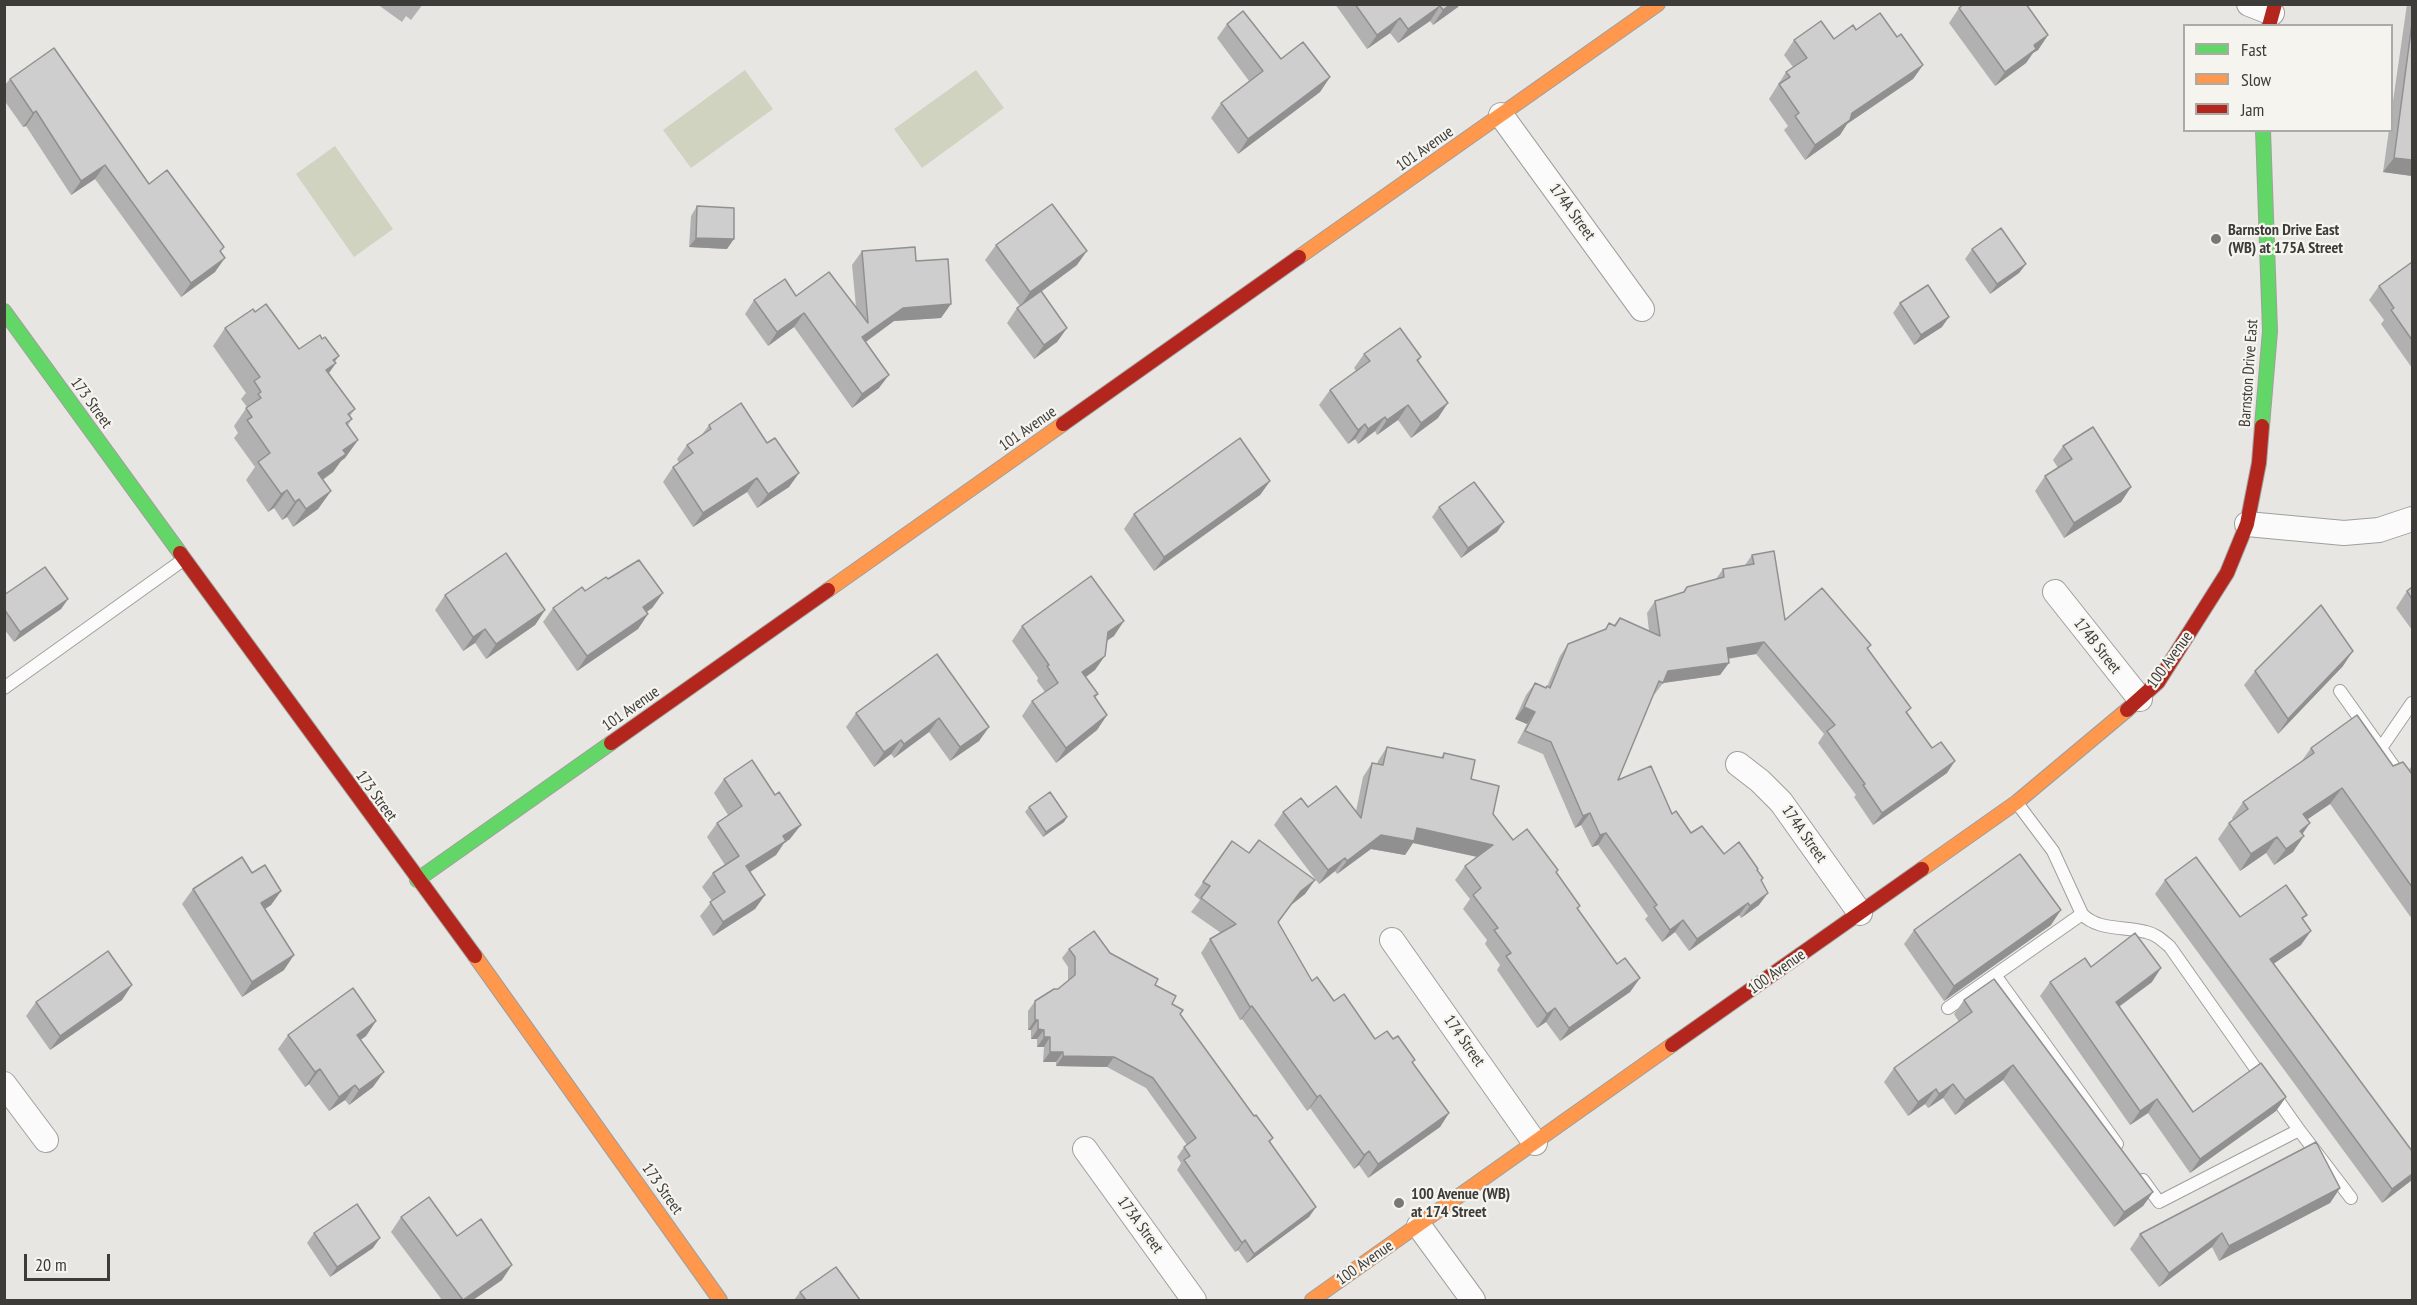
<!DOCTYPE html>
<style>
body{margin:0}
#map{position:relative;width:2417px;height:1305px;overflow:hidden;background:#e7e6e2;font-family:"PT Sans Narrow",sans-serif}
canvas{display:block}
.frame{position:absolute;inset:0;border:6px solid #3d3c39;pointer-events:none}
.legend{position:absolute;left:2183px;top:24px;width:210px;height:108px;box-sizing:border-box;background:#f6f4ee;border:2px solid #acaaa6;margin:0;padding:8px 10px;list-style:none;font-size:18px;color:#3d3c39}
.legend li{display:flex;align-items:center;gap:12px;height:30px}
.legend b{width:30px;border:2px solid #acaaa6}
.scale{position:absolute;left:24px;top:1254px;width:86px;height:27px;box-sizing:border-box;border:3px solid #3d3c39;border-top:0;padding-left:8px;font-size:18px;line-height:21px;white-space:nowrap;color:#3d3c39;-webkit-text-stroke:4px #f6f4ee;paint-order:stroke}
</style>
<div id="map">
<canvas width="2417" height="1305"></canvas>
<div class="frame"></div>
<ul class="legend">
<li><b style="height:8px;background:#63d668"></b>Fast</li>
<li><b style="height:8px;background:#ff974d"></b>Slow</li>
<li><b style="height:8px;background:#b3261e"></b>Jam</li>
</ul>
<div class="scale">20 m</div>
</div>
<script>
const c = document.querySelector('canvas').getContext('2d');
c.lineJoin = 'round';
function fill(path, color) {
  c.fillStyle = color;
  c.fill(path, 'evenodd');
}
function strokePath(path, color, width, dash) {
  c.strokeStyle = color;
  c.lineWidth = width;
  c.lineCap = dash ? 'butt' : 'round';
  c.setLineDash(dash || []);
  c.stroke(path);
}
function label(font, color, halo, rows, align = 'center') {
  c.font = font + ' "PT Sans Narrow",sans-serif';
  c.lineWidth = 4.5;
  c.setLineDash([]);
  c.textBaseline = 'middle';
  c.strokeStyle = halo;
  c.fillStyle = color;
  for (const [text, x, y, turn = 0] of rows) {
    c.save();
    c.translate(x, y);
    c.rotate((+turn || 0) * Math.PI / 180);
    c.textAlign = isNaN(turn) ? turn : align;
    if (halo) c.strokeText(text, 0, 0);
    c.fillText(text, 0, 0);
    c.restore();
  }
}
fill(new Path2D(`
 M745,70L773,109L691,168L663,130Z
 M976,70L1004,108L922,168L894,129Z
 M335,146L393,229L354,257L296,174Z`), '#d0d3bf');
const lane = new Path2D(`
 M4,688L183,560
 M2340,691L2412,792
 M2381,748L2412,703
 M2017,803L2053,851L2082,914C2098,931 2125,926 2146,932C2156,934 2162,940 2170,947L2299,1130L2351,1198
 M1995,975L2117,1144
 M1948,1008L2082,914
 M2143,1180L2159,1202L2299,1130`);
const street = new Path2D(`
 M2249,4L2272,13
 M1501,115L1642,309
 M2247,524L2344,533L2379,530L2412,519
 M2055,592L2140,699
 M1738,764L1760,781L1781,802L1860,913
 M1392,940L1535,1143
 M4,1084L46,1140
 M1085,1149L1194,1300
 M1419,1226L1473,1300`);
const fast = new Path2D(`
 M4,311L180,553
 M2262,426L2270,331L2263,130
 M417,880L611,743`);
const slow = new Path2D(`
 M1299,257L1658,4
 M828,590L1063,424
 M1922,869L2017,802L2127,710
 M475,956L720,1300
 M1312,1300L1672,1045`);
const jam = new Path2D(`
 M2269,26L2275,4
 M1063,424L1299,257
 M180,553L475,956
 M2127,710L2158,682L2227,573L2247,524L2259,463L2262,426
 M611,743L828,590
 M1672,1045L1922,869`);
strokePath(lane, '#a09f9c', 14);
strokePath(street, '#a09f9c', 26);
strokePath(fast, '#a09f9c', 16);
strokePath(slow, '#a09f9c', 16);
strokePath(jam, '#a09f9c', 16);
strokePath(lane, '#fbfbfb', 12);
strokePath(street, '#fbfbfb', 24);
strokePath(fast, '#63d668', 14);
strokePath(slow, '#ff974d', 14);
strokePath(jam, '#b3261e', 14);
fill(new Path2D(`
 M377,4H423L411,20L406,16L402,22Z
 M1335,4H1459L1458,7L1433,25L1430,21L1398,43L1390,33L1367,49Z
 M2407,4H2412V176L2383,172L2389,130H2391V115Z
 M1959,8L2048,35L2038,50L2033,53L2026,63L1995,86L1949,23Z
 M1227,24L1281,59L1330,77L1320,92L1238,154L1211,118L1221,103L1249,81L1217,38Z
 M1856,30L1897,37L1923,65L1913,79L1847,124L1840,135L1805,160L1784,130L1788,126L1769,99L1786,72L1793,67L1784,55L1794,40L1834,39Z
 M10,79L149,184L221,252L215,272L181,297L95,179L71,195L26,126L23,127L4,100V86Z
 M697,206L727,249L689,247L691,216Z
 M996,245L1077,265L1041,292L1067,328L1057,342L1034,359L1007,323L1017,308L1020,306L985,260Z
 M1972,249L2026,264L2019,273L1990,294L1965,259Z
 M862,251L916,261L941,318L894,321L866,342L879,388L852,408L794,327L768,346L745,314L754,300L796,296L856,307L852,265Z
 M2412,262V368L2381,324L2384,320L2369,300L2379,286Z
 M1900,303L1942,327L1914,345L1893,313Z
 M255,312L299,349L322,339L339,356L335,361L336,363L329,373L355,409L350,416L352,419L348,425L358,440L345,458L341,461L333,472L323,480L331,491L318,509L293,527L287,517L282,520L274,508L268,512L246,480L255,467L234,438L238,433L234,426L247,407L241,399L246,393L213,346L225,328Z
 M1364,354L1421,357L1418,362L1438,418L1411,438L1398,420L1377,435L1375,431L1358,444L1355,439L1348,444L1319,405L1330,390L1356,371L1354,368Z
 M709,425L767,443L799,473L789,487L757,508L747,492L693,527L663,482L673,467L679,463L677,459L687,445L701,436Z
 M2063,446L2131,487L2121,502L2064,538L2035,491L2045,476L2058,468L2053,460Z
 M1270,481L1260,495L1154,571L1124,529L1134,514Z
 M1439,507L1504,522L1497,532L1461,558L1432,517Z
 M1752,555L1785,620L1871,645L1868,649L1908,713L1947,773L1873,825L1854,797L1856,795L1818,743L1824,734L1756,654L1728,659L1720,675L1663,683L1654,695L1653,694L1618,780L1672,814L1691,833L1724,854L1757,870L1761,881L1759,905L1741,918L1739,915L1689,951L1675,932L1662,942L1645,919L1648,916L1598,845L1592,847L1581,825L1575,828L1543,754L1517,743L1527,724L1515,719L1526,695L1535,683L1545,688L1547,687L1560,656L1568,644L1605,629L1609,623L1614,625L1620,618L1649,631L1647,613L1655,601L1682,593L1687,587L1716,579L1723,569L1745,565Z
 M608,579L663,593L652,608L646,612L648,614L638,629L577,671L543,622L553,608Z
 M2412,587V630L2396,608L2407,591Z
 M4,595L68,599L61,609L14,642L4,629Z
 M445,595L545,610L535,625L486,659L475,643L463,651L435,610Z
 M1022,626L1114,636L1107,640L1095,670L1086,677L1098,694L1095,698L1107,715L1097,730L1056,763L1022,716L1032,701L1045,692L1037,681L1038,678L1012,641Z
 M937,654L989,727L979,741L950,761L929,732L894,758L891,754L874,767L846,727L856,713Z
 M2343,666L2278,734L2244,685L2255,671Z
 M1387,747L1441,758L1444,753L1471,779L1493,814L1513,840L1556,872L1580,906L1578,909L1617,964L1640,978L1630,992L1560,1041L1546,1022L1537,1028L1497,970L1500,965L1485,944L1487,940L1463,909L1470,899L1455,880L1465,866L1477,857L1413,843L1405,855L1371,849L1337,874L1335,871L1319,884L1274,825L1283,812L1308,807L1356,811L1363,777L1372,763L1377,764L1378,761Z
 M2311,748L2409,770L2412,765V919L2330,804L2307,819L2302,834L2293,852L2274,865L2266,853L2240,871L2218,839L2229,823L2233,820L2232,818L2243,802L2301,762Z
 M724,779L790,839L784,843L776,855L750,872L765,895L755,909L713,936L700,916L712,901L702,887L713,873L725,865L707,837L717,823L728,815L714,793Z
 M1029,807L1067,817L1064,822L1043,837L1025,812Z
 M1232,841L1249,853L1315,880L1305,894L1291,905L1278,923L1312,981L1375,1039H1393L1413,1063L1449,1113L1440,1127L1368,1178L1359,1165L1354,1169L1310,1108L1307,1111L1242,1019L1240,1020L1201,953L1210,939L1221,933L1191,912L1200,900L1194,895Z
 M252,873L281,891L271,905L265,909L284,970L242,997L182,904L193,889Z
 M2165,880L2240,917L2303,920L2301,945L2273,964L2412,1180L2382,1203L2155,894Z
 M2051,925L1944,1001L1904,944L1914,930Z
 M1069,949L1110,953L1155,985L1180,1014L1254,1116L1273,1138L1270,1142L1316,1207L1309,1217L1247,1263L1238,1250L1235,1252L1177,1170L1181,1163L1177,1157L1184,1147L1187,1145L1146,1088L1107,1067L1056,1066V1062H1043L1044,1047H1037V1039H1031V1030H1028V1011L1035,1001L1058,989L1068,981V967L1062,958Z
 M2091,967L2152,982L2119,1007L2193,1112L2286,1097L2276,1111L2190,1173L2148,1113L2130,1125L2040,996L2050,982Z
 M122,1000L50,1050L26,1016L36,1002Z
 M1964,1000L2153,1192L2143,1206L2114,1227L2003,1080L1955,1115L1943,1098L1928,1108L1925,1104L1908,1116L1884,1082L1894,1068L1959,1022L1954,1014Z
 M376,1021L366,1036L360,1040L373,1087L349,1105L345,1100L329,1111L309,1084L305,1087L278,1049L288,1035Z
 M2340,1188L2330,1203L2219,1261L2212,1247L2159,1287L2130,1249L2140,1234Z
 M401,1217L457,1236L502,1280L473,1300H442L391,1232Z
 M314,1233L373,1248L330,1277L307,1243Z
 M800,1292L860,1300H794Z`), '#b2b1b1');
fill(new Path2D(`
 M1451,4H1459L1458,7L1433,25L1443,10Z
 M1440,6L1430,21L1398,43L1408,29Z
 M1400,18L1390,33L1367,49L1377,35Z
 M2048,35L2038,50L2033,53L2026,63L1995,86L2005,72L2034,45Z
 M1923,65L1913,79L1847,124L1840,135L1805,160L1815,145L1852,113Z
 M1330,77L1320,92L1238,154L1248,139Z
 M36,111L26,126L23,127L33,113Z
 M2394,158L2412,160V176L2383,172Z
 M105,165L95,179L71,195L81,181Z
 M696,238L734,239L727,249L689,247Z
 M1087,251L1077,265L1020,307L1030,292Z
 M225,258L215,272L181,297L191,283Z
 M2026,264L2019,273L1990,294L1997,284Z
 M951,304L941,318L894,321L853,351L862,337L903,308Z
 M804,313L794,327L768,346L777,332Z
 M1949,317L1942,327L1914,345L1921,335Z
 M1067,328L1057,342L1034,359L1044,345Z
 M339,356L331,366L336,363L323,381L314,388L333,360Z
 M889,375L879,388L852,408L862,394Z
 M1448,403L1438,418L1411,438L1421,423Z
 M1408,405L1398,420L1377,435L1387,420Z
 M1385,417L1375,431L1358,444L1368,429Z
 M1365,424L1355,439L1348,444L1358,430Z
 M358,440L345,458L341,461L333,472L306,491L318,473L343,450Z
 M799,473L789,487L757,508L768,494Z
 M757,478L747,492L693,527L703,513Z
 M1270,481L1260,495L1154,571L1164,557Z
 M2131,487L2121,502L2064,538L2074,523Z
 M287,490L274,508L268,512L281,494Z
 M331,491L318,509L293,527L306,509Z
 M299,499L287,517L282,520L295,502Z
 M1504,522L1497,532L1461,558L1468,548Z
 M663,593L652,608L633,622L643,607Z
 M68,599L61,609L14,642L20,632Z
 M545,610L535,625L486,659L496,644Z
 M648,614L638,629L577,671L587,656Z
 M1124,621L1114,636L1098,647L1108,632Z
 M485,629L475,643L463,651L473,637Z
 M1764,642L1756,654L1718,660L1727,648Z
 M2353,651L2343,666L2278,734L2288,719Z
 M1105,656L1095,670L1072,687L1082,672Z
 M1729,663L1720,675L1663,683L1668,671Z
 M1524,707L1535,712L1527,724L1515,719Z
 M1107,715L1097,730L1056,763L1066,748Z
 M939,718L929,732L894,758L904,744Z
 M989,727L979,741L950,761L960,747Z
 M901,740L891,754L874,767L884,752Z
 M1955,761L1947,773L1873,825L1882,813Z
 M2342,788L2330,804L2292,830L2303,814Z
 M1590,813L1581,825L1575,828L1583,816Z
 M1067,817L1064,822L1043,837L1046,832Z
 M2310,823L2299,839L2300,831Z
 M801,825L790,839L784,843L776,855L736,881L746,866L783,836Z
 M1417,828L1493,845L1483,858L1413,843L1405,855L1371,849L1337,874L1347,861L1381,835Z
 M1606,833L1598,845L1592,847L1600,835Z
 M2304,836L2293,852L2274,865L2286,849Z
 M2277,837L2266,853L2240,871L2251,854Z
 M1345,858L1335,871L1319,884L1328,870Z
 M1315,880L1305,894L1291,905L1301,891Z
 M281,891L271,905L251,918L261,903Z
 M1768,893L1759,905L1741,918L1750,906Z
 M765,895L755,909L713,936L723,922Z
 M1748,903L1739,915L1689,951L1697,939Z
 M2061,910L2051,925L1944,1001L1954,986Z
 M1683,920L1675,932L1662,942L1670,930Z
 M2311,931L2301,945L2260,973L2270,959Z
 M294,955L284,970L242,997L252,982Z
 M2161,968L2152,982L2106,1016L2116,1002Z
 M1640,978L1630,992L1560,1041L1569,1028Z
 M132,985L122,1000L50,1050L60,1036Z
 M1252,1006L1242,1019L1240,1020L1250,1007Z
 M1555,1008L1546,1022L1537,1028L1547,1014Z
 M1035,1020H1038L1031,1030H1028Z
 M376,1021L366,1036L347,1050L357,1035Z
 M1038,1029L1044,1030L1037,1039H1031Z
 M1044,1037H1050L1044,1047H1037Z
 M1050,1052H1063L1056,1062H1043Z
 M1063,1056L1114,1057L1107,1067L1056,1066Z
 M2013,1065L2003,1080L1955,1115L1965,1100Z
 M320,1069L309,1084L305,1087L315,1072Z
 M384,1072L373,1087L349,1105L359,1090Z
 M1953,1084L1943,1098L1928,1108L1939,1094Z
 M355,1085L345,1100L329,1111L339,1097Z
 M1936,1089L1925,1104L1908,1116L1918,1102Z
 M1320,1095L1310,1108L1307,1111L1317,1097Z
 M2286,1097L2276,1111L2190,1173L2200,1159Z
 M2157,1099L2148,1113L2130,1125L2140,1111Z
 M1449,1113L1440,1127L1368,1178L1378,1164Z
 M1369,1151L1359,1165L1354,1169L1364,1155Z
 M2412,1174V1180L2382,1203L2392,1189Z
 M2340,1188L2330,1203L2219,1261L2229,1246Z
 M2153,1192L2143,1206L2114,1227L2124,1212Z
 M1316,1207L1309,1217L1247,1263L1254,1254Z
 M2222,1233L2212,1247L2159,1287L2169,1273Z
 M380,1238L373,1248L330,1277L337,1267Z
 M1245,1240L1238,1250L1235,1252L1242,1243Z
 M512,1265L502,1280L473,1300H463Z`), '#919090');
const building = new Path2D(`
 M1355,4H1451L1443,10L1440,6L1408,29L1400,18L1377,35Z
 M1964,4H2026L2048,35L2034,45L2036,49L2005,72L1959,8Z
 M1243,11L1281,59L1303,42L1330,77L1248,139L1221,103L1263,71L1227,24Z
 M1880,13L1897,37L1901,34L1923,65L1852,113L1850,120L1815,145L1795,116L1799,113L1779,84L1790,77L1786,72L1807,58L1794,40L1821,21L1834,39L1853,25L1856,30Z
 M2412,23V160L2394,158Z
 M54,48L149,184L167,170L224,247L220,251L225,258L191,283L105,165L81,181L36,111L33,113L10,79Z
 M1052,204L1087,251L1030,292L996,245Z
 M697,206L734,208V239L696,238Z
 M2001,228L2026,264L1997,284L1972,249Z
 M915,247L916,261L948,259L951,304L903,308L862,337L889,375L862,394L804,313L777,332L754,300L785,279L796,296L829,272L868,323L862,251Z
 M2412,262V340L2391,310L2394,308L2379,286Z
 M1928,285L1949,317L1921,335L1900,303Z
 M1041,291L1067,328L1044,345L1017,308Z
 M266,304L299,349L320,335L322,339L325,337L339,356L333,360L336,363L326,370L355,409L348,414L352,419L346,423L358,440L343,450L346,454L318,473L331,491L306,509L299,499L295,502L287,490L281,494L258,462L270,453L247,420L252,417L246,408L261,398L258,394L261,392L254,381L260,377L225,328L253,309L255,312Z
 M1400,328L1421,357L1417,360L1448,403L1421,423L1408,405L1387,420L1385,417L1368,429L1365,424L1358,430L1330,390L1370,361L1364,354Z
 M741,403L767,443L775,438L799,473L768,494L757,478L703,513L673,467L693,453L687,445L711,429L709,425Z
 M2093,427L2131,487L2074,523L2045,476L2072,459L2063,446Z
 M1240,438L1270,481L1164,557L1134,514Z
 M1474,482L1504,522L1468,548L1439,507Z
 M1774,551L1785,620L1822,588L1871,645L1867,648L1911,708L1906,712L1932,748L1941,742L1955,761L1882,813L1863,785L1865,784L1827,731L1835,725L1764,642L1727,648L1729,663L1668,671L1663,683L1659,681L1618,780L1651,766L1672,814L1676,811L1691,833L1702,826L1724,854L1739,842L1758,869L1757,870L1763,878L1761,880L1768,893L1750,906L1748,903L1697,939L1683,920L1670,930L1654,907L1657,905L1606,833L1600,835L1590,813L1583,816L1551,742L1525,731L1535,712L1524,707L1535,683L1546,688L1547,686L1550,688L1568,644L1606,629L1609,623L1615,626L1620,618L1660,636L1655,601L1684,592L1687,587L1724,577L1723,569L1754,564L1752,555Z
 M506,553L545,610L496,644L485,629L473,637L445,595Z
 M639,560L663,593L643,607L648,614L587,656L553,608L582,587L585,591L606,577L608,579Z
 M45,567L68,599L20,632L4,609V595Z
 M1091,576L1124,621L1108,632L1105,656L1082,672L1098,694L1094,696L1107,715L1066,748L1032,701L1058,683L1047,666L1049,665L1022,626Z
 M2412,587V599L2407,591Z
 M2321,605L2353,651L2288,719L2255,671Z
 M937,654L989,727L960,747L939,718L904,744L901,740L884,752L856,713Z
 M2357,715L2393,766L2403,762L2412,774V887L2342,788L2303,814L2310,823L2300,831L2304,836L2286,849L2277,837L2251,854L2229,823L2248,809L2243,802L2314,753L2311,748Z
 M1387,747L1443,758L1444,753L1475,760L1471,779L1499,786L1493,814L1513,840L1527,829L1558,870L1556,872L1580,906L1577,908L1617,964L1625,958L1640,978L1569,1028L1555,1008L1547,1014L1506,956L1511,953L1494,930L1498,928L1473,895L1481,888L1465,866L1493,845L1417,828L1414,841L1381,835L1347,861L1345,858L1328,870L1283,812L1301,798L1308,807L1336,786L1361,818L1372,763L1383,765Z
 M752,760L775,795L779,792L801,825L783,836L786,841L746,866L765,895L723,922L710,902L725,892L713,873L739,856L717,823L742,806L724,779Z
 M1050,792L1067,817L1046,832L1029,807Z
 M1259,840L1315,880L1301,891L1278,922L1312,981L1317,977L1334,1001L1344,994L1375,1039L1387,1031L1393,1039L1398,1036L1415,1060L1412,1062L1449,1113L1378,1164L1369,1151L1364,1155L1320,1095L1317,1097L1252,1006L1250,1007L1210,939L1236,924L1201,898L1210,886L1203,882L1232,841L1249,853Z
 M2020,854L2061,910L1954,986L1914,930Z
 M242,857L252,873L265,865L281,891L261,903L294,955L252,982L193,889Z
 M2196,857L2240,917L2286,885L2307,915L2302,918L2311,931L2270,959L2412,1151V1174L2392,1189L2165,880Z
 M1094,931L1110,953L1158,979L1155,985L1176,996L1172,1004L1183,1010L1180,1014L1254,1116L1256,1115L1273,1138L1269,1141L1316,1207L1254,1254L1245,1240L1242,1243L1184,1160L1190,1156L1184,1147L1196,1138L1153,1078L1114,1057L1063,1056V1052H1050V1037H1044V1030L1038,1029V1020H1035V1001L1054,989H1058L1075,975V957L1069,949Z
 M2135,933L2161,968L2116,1002L2193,1112L2261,1063L2286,1097L2200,1159L2157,1099L2140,1111L2050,982L2085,958L2091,967Z
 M108,951L132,985L60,1036L36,1002Z
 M1994,979L2153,1192L2124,1212L2013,1065L1965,1100L1953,1084L1939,1094L1936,1089L1918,1102L1894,1068L1972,1012L1964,1000Z
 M353,988L376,1021L357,1035L384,1072L359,1090L355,1085L339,1097L320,1069L315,1072L288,1035Z
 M2316,1142L2340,1188L2229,1246L2222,1233L2169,1273L2140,1234Z
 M429,1197L457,1236L481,1219L512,1265L463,1300L401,1217Z
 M357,1204L380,1238L337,1267L314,1233Z
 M836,1267L860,1300H806L800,1292Z`);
fill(building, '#cfcece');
strokePath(building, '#919090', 1.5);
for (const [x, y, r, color] of [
 [2216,239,6,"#787874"],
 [1399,1203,6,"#787874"]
]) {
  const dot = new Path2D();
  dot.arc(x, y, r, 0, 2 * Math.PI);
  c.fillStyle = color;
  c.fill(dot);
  strokePath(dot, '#f6f4ee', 2);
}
label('16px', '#3d3c39', '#f6f4ee', [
 ["101 Avenue",1425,149,-35],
 ["174A Street",1572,212,54],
 ["Barnston Drive East",2249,373,-86],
 ["173 Street",91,403,54],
 ["101 Avenue",1028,429,-35],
 ["174B Street",2097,646,52],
 ["100 Avenue",2170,660,-54],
 ["101 Avenue",631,709,-35],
 ["173 Street",376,796,54],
 ["174A Street",1804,834,55],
 ["100 Avenue",1777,972,-35],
 ["174 Street",1464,1041,55],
 ["173 Street",662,1189,55],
 ["173A Street",1140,1225,54],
 ["100 Avenue",1365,1263,-35]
]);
label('bold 16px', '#3d3c39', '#f6f4ee', [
 ["Barnston Drive East",2228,230],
 ["(WB) at 175A Street",2228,248],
 ["100 Avenue (WB)",1411,1194],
 ["at 174 Street",1411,1212]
], 'left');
</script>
